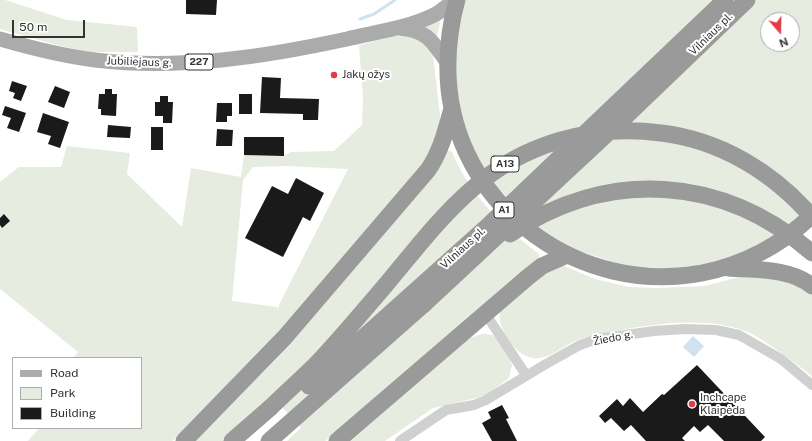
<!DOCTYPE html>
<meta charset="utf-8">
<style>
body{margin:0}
#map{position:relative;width:812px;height:441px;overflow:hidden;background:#fff;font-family:"Public Sans",sans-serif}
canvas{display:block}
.legend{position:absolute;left:12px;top:357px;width:130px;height:72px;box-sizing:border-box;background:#fff;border:1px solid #adadad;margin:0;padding:5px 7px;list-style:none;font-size:12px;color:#333}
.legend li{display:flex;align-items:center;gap:8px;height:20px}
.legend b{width:20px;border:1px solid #adadad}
.north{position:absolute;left:760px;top:12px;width:40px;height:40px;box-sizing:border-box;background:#fff;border:1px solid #adadad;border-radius:50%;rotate:160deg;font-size:11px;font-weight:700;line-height:16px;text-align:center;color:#333}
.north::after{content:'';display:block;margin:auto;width:14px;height:18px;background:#e63946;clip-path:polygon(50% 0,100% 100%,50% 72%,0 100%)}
.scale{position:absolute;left:12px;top:20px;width:73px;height:18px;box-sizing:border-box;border:2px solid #333;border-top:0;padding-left:5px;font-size:12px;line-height:14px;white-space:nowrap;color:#333;-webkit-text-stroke:3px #fff;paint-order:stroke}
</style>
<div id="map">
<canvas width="812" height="441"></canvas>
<ul class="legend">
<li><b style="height:5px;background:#ababab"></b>Road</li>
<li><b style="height:11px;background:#e6ecdf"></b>Park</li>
<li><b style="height:11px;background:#1a1a1a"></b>Building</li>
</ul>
<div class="north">N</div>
<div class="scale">50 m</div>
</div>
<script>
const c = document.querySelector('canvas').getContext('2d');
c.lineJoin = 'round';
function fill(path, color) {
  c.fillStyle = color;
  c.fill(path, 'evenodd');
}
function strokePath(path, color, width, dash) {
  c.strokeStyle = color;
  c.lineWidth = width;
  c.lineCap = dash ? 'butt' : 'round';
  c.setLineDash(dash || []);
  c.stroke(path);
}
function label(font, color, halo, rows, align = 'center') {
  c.font = font + ' "Public Sans",sans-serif';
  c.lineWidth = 4;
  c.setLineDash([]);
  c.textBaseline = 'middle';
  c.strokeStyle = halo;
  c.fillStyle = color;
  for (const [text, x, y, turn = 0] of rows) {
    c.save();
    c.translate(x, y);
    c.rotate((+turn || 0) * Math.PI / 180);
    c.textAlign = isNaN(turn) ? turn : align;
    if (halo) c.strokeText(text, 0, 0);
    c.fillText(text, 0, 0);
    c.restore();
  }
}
fill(new Path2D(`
 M0,0H5L67,20L137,27L138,52H87L53,44L0,29Z
 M466,0H812V205L795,220L764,243L730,257L696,266L652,269L619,264L568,247L542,233L498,188L476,155L462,118L457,92L456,68V43ZM768,20H792V44H768Z
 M441,17L437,37L420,24Z
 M403,34C418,35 427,41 433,55L440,116V133L436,150L259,359L222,391L172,441H28L39,428H141V358H73L78,352L0,289V182L19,167H61L67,146L130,153L127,174L182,227L191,168L241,177L244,155L283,156L291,152L334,151L362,125L363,98L359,45ZM287,166L348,169L279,305L278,309L277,307L232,301L243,180L253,167Z
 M447,150L452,152C469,194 503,227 539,254V258L325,441H287L301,428L272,396L223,441H195L275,360Z
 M552,265L564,266L595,279L629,287L655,288L705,286L739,277L758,275L784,278L812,291V376C797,364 782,353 765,342C760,339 755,335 750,333C708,315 650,324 607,333C598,335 588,336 580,339C564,344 551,360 533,358C515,356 496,327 500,310Z
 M482,334C485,334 489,334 492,335C502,341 508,355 512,365L509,378L488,394L476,398L433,408L385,441H349L464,340Z`), '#e6ecdf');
fill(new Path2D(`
 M693,336L704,346L694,357L683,347Z`), '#cfe2ee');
strokePath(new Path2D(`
 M360,19L374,14L395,0`), '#cfe2ee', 3);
fill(new Path2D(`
 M186,0H217L216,15L186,14Z
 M262,77L281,78L280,98L319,99L318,120H303V114L260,113Z
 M12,81L27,86L21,101L13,98L15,93L9,91Z
 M55,86L70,92L64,108L48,102Z
 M105,89H112V94H117L116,116L101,115V109H98L99,94H105Z
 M239,94H252V114H239Z
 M160,96H168V102H173L172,123H163V116H155V102H160Z
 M217,103H232V116H227V122H216Z
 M5,106L26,113L19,132L7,128L11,118L2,115Z
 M43,113L69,122L60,148L48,144L51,136L37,132Z
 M108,125L131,127L130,138L107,137Z
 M151,127H163V150H151Z
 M217,129L233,130L232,146H216Z
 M244,137H284V156L244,155Z
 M296,178L324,193L310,221L303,217L283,257L245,238L272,186L288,194Z
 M4,214L10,221L2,228L0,225V218Z
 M697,365L765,437L761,441H724L708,425L700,432L694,426L682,438L685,441H646L631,425L624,431L611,418L605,423L599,416L617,399L623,406L630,398L643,412L662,394L664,395Z
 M502,405L509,418L506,419L517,441H492L482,423L491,418L488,412Z`), '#1a1a1a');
strokePath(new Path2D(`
 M485,313L526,375
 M400,441L446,410L474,405L486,400L546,364L580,345L597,339L654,331L685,329L716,330L739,335L781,359L812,385`), '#d0d0d0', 10);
strokePath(new Path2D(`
 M400,28C428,31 432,41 447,62
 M0,39C31,48 62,56 95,60C180,70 264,57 347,39C376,32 408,28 434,15C442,11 448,5 454,0`), '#ababab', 15);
strokePath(new Path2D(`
 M457,0C449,29 446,59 449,89C462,211 582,296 702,273C743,265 782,245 812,215
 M729,268C756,270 790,268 812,286
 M184,441L285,337L428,170C441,151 446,130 452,108
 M232,441L270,408
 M269,441L423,305
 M337,441L528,277L542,266L567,255`), '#9a9a9a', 17);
strokePath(new Path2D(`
 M510,234C607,168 724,175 812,253
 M423,305L625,117L747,0
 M309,386L490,224L725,0
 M270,408C287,391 305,376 322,358C345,333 367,307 389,281C415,250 440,217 471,190C523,143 592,124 661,133C720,140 773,172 812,217`), '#9a9a9a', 17);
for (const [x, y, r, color] of [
 [334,75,4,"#e63946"],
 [692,404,4,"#e63946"]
]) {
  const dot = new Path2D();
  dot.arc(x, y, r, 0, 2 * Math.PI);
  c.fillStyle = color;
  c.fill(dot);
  strokePath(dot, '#fff', 1.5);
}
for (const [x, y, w] of [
 [199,62,28],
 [505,164,28],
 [504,210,20]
]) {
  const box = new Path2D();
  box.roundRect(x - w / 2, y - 8, w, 16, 3);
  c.fillStyle = '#fff';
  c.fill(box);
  strokePath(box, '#333', 1);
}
label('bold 10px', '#333', null, [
 ["227",199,62],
 ["A13",505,164],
 ["A1",504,210]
]);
label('11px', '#333', '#fff', [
 ["Vilniaus pl.",711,34,-44],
 ["Jubiliejaus g.",139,62,2],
 ["Vilniaus pl.",463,248,-42],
 ["Žiedo g.",613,338,-11]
]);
label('11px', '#333', '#fff', [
 ["Jakų ožys",342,75],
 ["Inchcape",700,398],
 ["Klaipėda",700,411]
], 'left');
</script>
